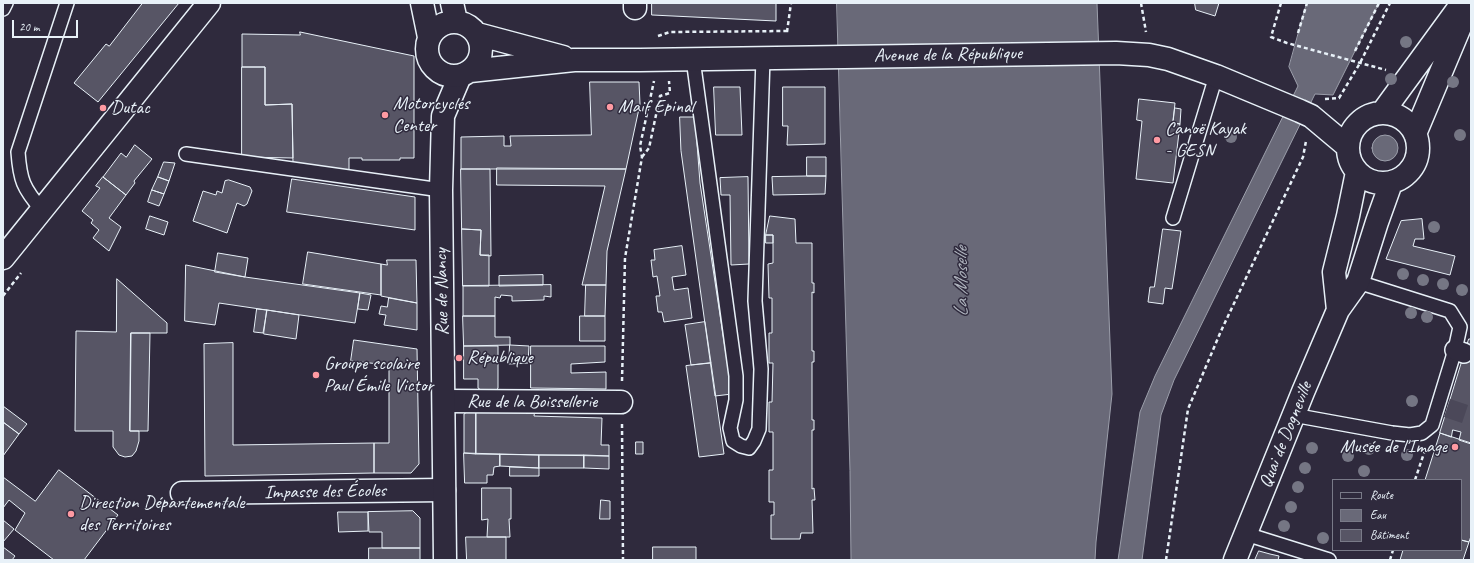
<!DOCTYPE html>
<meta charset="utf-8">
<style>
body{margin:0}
#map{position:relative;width:1474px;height:563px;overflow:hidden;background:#2f2a3d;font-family:Caveat,sans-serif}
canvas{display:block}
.frame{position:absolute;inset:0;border:4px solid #e8f1f8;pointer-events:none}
.legend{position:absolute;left:1332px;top:479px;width:130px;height:72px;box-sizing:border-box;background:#2f2a3d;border:1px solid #797a88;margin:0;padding:5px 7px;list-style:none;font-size:12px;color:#e8f1f8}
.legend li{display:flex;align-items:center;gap:8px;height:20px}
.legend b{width:20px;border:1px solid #797a88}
.scale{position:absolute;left:12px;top:20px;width:66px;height:18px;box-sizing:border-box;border:2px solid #e8f1f8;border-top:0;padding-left:5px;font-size:12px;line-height:14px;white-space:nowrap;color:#e8f1f8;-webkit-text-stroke:3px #2f2a3d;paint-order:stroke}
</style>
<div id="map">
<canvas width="1474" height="563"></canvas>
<div class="frame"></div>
<ul class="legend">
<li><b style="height:5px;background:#2f2a3d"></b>Route</li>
<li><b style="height:11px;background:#696978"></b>Eau</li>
<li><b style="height:11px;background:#575565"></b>Bâtiment</li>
</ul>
<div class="scale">20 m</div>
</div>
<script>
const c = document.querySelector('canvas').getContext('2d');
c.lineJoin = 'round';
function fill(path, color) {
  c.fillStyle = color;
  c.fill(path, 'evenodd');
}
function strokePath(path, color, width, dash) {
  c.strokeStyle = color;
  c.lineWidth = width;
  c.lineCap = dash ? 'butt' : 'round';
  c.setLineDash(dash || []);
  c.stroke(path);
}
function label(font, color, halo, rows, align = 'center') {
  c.font = font + ' Caveat,sans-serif';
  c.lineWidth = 3;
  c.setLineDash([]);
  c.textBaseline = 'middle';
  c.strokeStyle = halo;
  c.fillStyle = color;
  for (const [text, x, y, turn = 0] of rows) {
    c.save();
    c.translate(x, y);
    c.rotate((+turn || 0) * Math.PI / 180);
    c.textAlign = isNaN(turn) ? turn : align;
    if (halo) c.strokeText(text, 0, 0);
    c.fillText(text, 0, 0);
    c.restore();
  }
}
const water = new Path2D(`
 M837,3H1097L1112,394L1096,542L1095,560H851L850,471Z
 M1307,3H1379L1333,95L1315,94L1174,380L1161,415L1142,560H1118L1140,412L1155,376L1298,86L1289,67Z
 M1372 148a13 13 0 1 1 26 0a13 13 0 1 1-26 0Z`);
fill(water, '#696978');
strokePath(water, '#9c9fab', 1);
const building = new Path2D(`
 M143,3H179L98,102L74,83L106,44L109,46Z
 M652,3H776V21L652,15Z
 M1195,3H1221H1219L1215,16L1196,10Z
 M300,32L414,56V158H400V160H362V158H349V172L293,164L292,104L265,105V67H242V34L300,35Z
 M242,67H265V105L292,104L293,158L242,157Z
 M590,82H639L640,104L626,169H461V137L504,136V146H511L510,136L591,135Z
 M714,87H740L742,135H716Z
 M783,87H825V144L787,145L788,126H783Z
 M1139,99L1175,103L1173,123L1180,124L1173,183L1136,179L1142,121L1137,120Z
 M1175,108L1181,109L1180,124L1173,123Z
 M680,117H695L700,183L732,394L715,396L681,151Z
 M135,145L152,159L134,181L135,183L126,195L103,177L121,153L126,157Z
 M807,157H826V176H807Z
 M164,162L175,163L169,181L158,177Z
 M497,168L626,169L607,251L606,285H582L605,186L497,185Z
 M461,169H490L491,256L480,255L481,230L462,229Z
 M807,176H826L825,194L773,195L772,177Z
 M103,177L126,195L109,218L121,227L109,251L93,238L99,230L91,223L93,220L82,211L100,188L96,186Z
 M158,177L169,181L164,194L152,190Z
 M748,177L749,264L731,265L730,195H721L720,178Z
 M292,179L415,197V230L287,212Z
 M229,180L250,187L252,191L247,204L244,206L237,203L227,233L193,221L203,191L216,195L217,191L222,193L225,181Z
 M152,190L164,194L159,206L148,202Z
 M150,216L168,222L164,235L146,229Z
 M770,216L795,219L796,243H812V283H814V293L812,292V351H814V362H812V420H814V430H812V489L814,488L815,500H812L813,533H801L800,539H771V515H774V502H769V470H773V432H769V402H772L773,363H769V333H772V298H769L768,264L773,263V235H766Z
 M1422,219L1424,239H1415L1413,246L1455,256L1450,275L1386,259L1401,221Z
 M462,229L481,230L480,255H489V286H463Z
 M1163,229L1181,231L1172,289L1165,288L1163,304L1148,302L1150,287H1154Z
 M766,235H773V243H766Z
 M682,246L686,275L672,277L674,290L688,288L692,318L664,322L662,312H658L656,296H660L657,276L653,277L651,260H655L654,250Z
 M308,252L381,264V295L303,284Z
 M218,253L248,258L245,277L215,272Z
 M387,260H416L417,303L381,296V264L387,265Z
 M186,265L245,277L360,293L355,323L219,303L215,325L185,321Z
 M543,275V285L499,286V276Z
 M117,279L167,323V333H131L130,431H139V441L136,451L132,456L125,457L119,455L113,447V431H75L76,331L116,332Z
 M551,285V297L544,296V300L512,301V296L501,295L500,298L495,297V316H463V286Z
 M586,285H606L605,316H585Z
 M360,293L371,295L368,310L358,309Z
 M389,298L417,303V330L384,325L386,315L379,314L381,306L387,307Z
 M257,309L267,310L263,333L254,332Z
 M267,310L299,315L296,339L264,334Z
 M463,316H495V337H510V345L464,346Z
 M580,316H605V341H580Z
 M705,322L711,363L691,365L685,325Z
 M131,333H150L148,431H130Z
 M1469,339H1471V443L1440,433Z
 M354,340L417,349L419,464L411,473H374V443H389V365L351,361Z
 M233,343V445L374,443V473L205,476L204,344Z
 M510,345L529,346L528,363L509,364Z
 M464,346H498V388L496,391L481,390L478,388V379H464Z
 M531,346H605V362L571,364V373L606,372V389L531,388Z
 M711,363L724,454L699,457L686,366Z
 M3,406L27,424L19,434L3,422Z
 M476,408L535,409L534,416L602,418L601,445H609V456L476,454Z
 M476,408V454L464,453V414L470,410Z
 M3,422L19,434L3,456Z
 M1453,430L1461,432L1459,440L1471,444V536L1469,542L1461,540V480H1425L1440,433L1451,437Z
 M636,442H643V454H636Z
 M464,453L500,454V466L494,467L493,475H487V483H465Z
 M500,454L539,455V468L500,466Z
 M539,455H584V468H539Z
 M584,455L609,456V469L584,468Z
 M510,467L539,468V476H510Z
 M59,470L118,515L84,560H54L15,530L25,513L9,500L3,508V477L35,501Z
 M482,488H511V519H509L510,537H487L488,519L482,520Z
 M601,500L610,501V519H600Z
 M413,511L420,518V548H382V532H369L368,512Z
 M338,512H368V531L339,532Z
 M3,520L14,529L3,542Z
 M466,537H506V560H467Z
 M1461,540L1469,542L1463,560H1400L1403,550H1461Z
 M3,547L15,556L12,560H3Z
 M653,547H696V560H653Z
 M369,548H420V560H369Z
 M1259,551L1270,554L1279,556L1278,560H1255Z`);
fill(building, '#575565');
strokePath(building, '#e8f1f8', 1);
strokePath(new Path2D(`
 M1447,408L1471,416`), '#4b4859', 19, [19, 10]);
const service = new Path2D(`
 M3,9L6,3
 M693,59L736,376V400L730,428L733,441L741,446L749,448L754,441L759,429L761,369L755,301L763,58
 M186,154L441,190
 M42,210C23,188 20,180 18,152L67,3
 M1173,218L1216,76
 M1293,415L1392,433L1410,435L1422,433L1432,425L1455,350L1460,327L1450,311L1358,282
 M1246,534L1329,560`);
const pedestrian = new Path2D(`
 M1455,350L1464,353`);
const minor = new Path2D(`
 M635,8V3
 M444,401L621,402
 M182,493L444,490`);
const secondary = new Path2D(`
 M445,560L441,190L443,116L460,76`);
const primary = new Path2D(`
 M422,3L429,37
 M452,3L456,21
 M427 49a27 27 0 1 1 54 0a27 27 0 1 1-54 0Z
 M477,34L563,57
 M470,71L574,60H640L1116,53L1149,55L1168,59L1216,76L1300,111L1311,116L1348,147
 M1348 148a35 35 0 1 1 70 0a35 35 0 1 1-70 0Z
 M1382,113L1458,9
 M1415,134L1470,3
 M3,258L209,3
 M1338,310L1334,272L1348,216L1357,172
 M1235,560L1303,392L1338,310L1358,282L1377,222L1391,183`);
strokePath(service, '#e8f1f8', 16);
strokePath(pedestrian, '#e8f1f8', 22);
strokePath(minor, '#e8f1f8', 25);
strokePath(secondary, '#e8f1f8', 25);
strokePath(primary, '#e8f1f8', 25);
strokePath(new Path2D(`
 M1141,3L1146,32
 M1281,3L1271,37L1287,43L1386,70
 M787,32L791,3
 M1298,33L1307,3
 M658,36L670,32L787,31
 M1355,51L1379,3
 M1325,99L1339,98L1360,63L1390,3
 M642,157L649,148L660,96L670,93L669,81
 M3,296L21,273
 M622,381L625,258L642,157L640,146L654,81
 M622,424L623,560
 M1415,480L1425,450
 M1166,560L1188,409L1221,331L1303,157L1306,141
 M1390,560L1393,550`), '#e8f1f8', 2.5, [4, 3]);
strokePath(service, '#2f2a3d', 13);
strokePath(pedestrian, '#2f2a3d', 19);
strokePath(minor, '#2f2a3d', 22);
strokePath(secondary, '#2f2a3d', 22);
strokePath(primary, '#2f2a3d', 22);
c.fillStyle = '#757684';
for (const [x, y] of [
 [1406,42],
 [1391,79],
 [1453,82],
 [1460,135],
 [1231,137],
 [1434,227],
 [1403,274],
 [1423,280],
 [1443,284],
 [1462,290],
 [1411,313],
 [1427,317],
 [1412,401],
 [1312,448],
 [1369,449],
 [1407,455],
 [1348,456],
 [1305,468],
 [1364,471],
 [1298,487],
 [1291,507],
 [1284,526],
 [1323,538]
]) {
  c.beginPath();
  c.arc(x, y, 6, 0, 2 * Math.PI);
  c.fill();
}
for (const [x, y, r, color] of [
 [610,107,4,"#ff9aa2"],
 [103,108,4,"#ff9aa2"],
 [385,115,4,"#ff9aa2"],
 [1157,140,4,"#ff9aa2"],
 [459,358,4,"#ff9aa2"],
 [316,375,4,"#ff9aa2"],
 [1455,447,4,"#ff9aa2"],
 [71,514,4,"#ff9aa2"]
]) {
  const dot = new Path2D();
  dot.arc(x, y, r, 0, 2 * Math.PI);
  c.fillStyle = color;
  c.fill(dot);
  strokePath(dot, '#2f2a3d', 1.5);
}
label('19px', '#e8f1f8', '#2f2a3d', [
 ["Avenue de la République",948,55,-1],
 ["Rue de Nancy",442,292,-91],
 ["Rue de la Boissellerie",532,402],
 ["Quai de Dogneville",1286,435,-68],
 ["Impasse des Écoles",325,492,-1]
]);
label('19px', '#e8f1f8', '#2f2a3d', [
 ["Motorcycles",393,104],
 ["Center",393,126],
 ["Maif Epinal",618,107],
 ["Dutac",111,108],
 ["Canoë Kayak",1165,129],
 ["- GESN",1165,151],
 ["République",467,358],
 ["Groupe scolaire",324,364],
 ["Paul Émile Victor",324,386],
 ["Musée de l'Image",1447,447,"right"],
 ["Direction Départementale",79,503],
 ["des Territoires",79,525]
], 'left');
label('italic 20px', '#afb4be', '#2f2a3d', [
 ["La Moselle",962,282,-90]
]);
</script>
